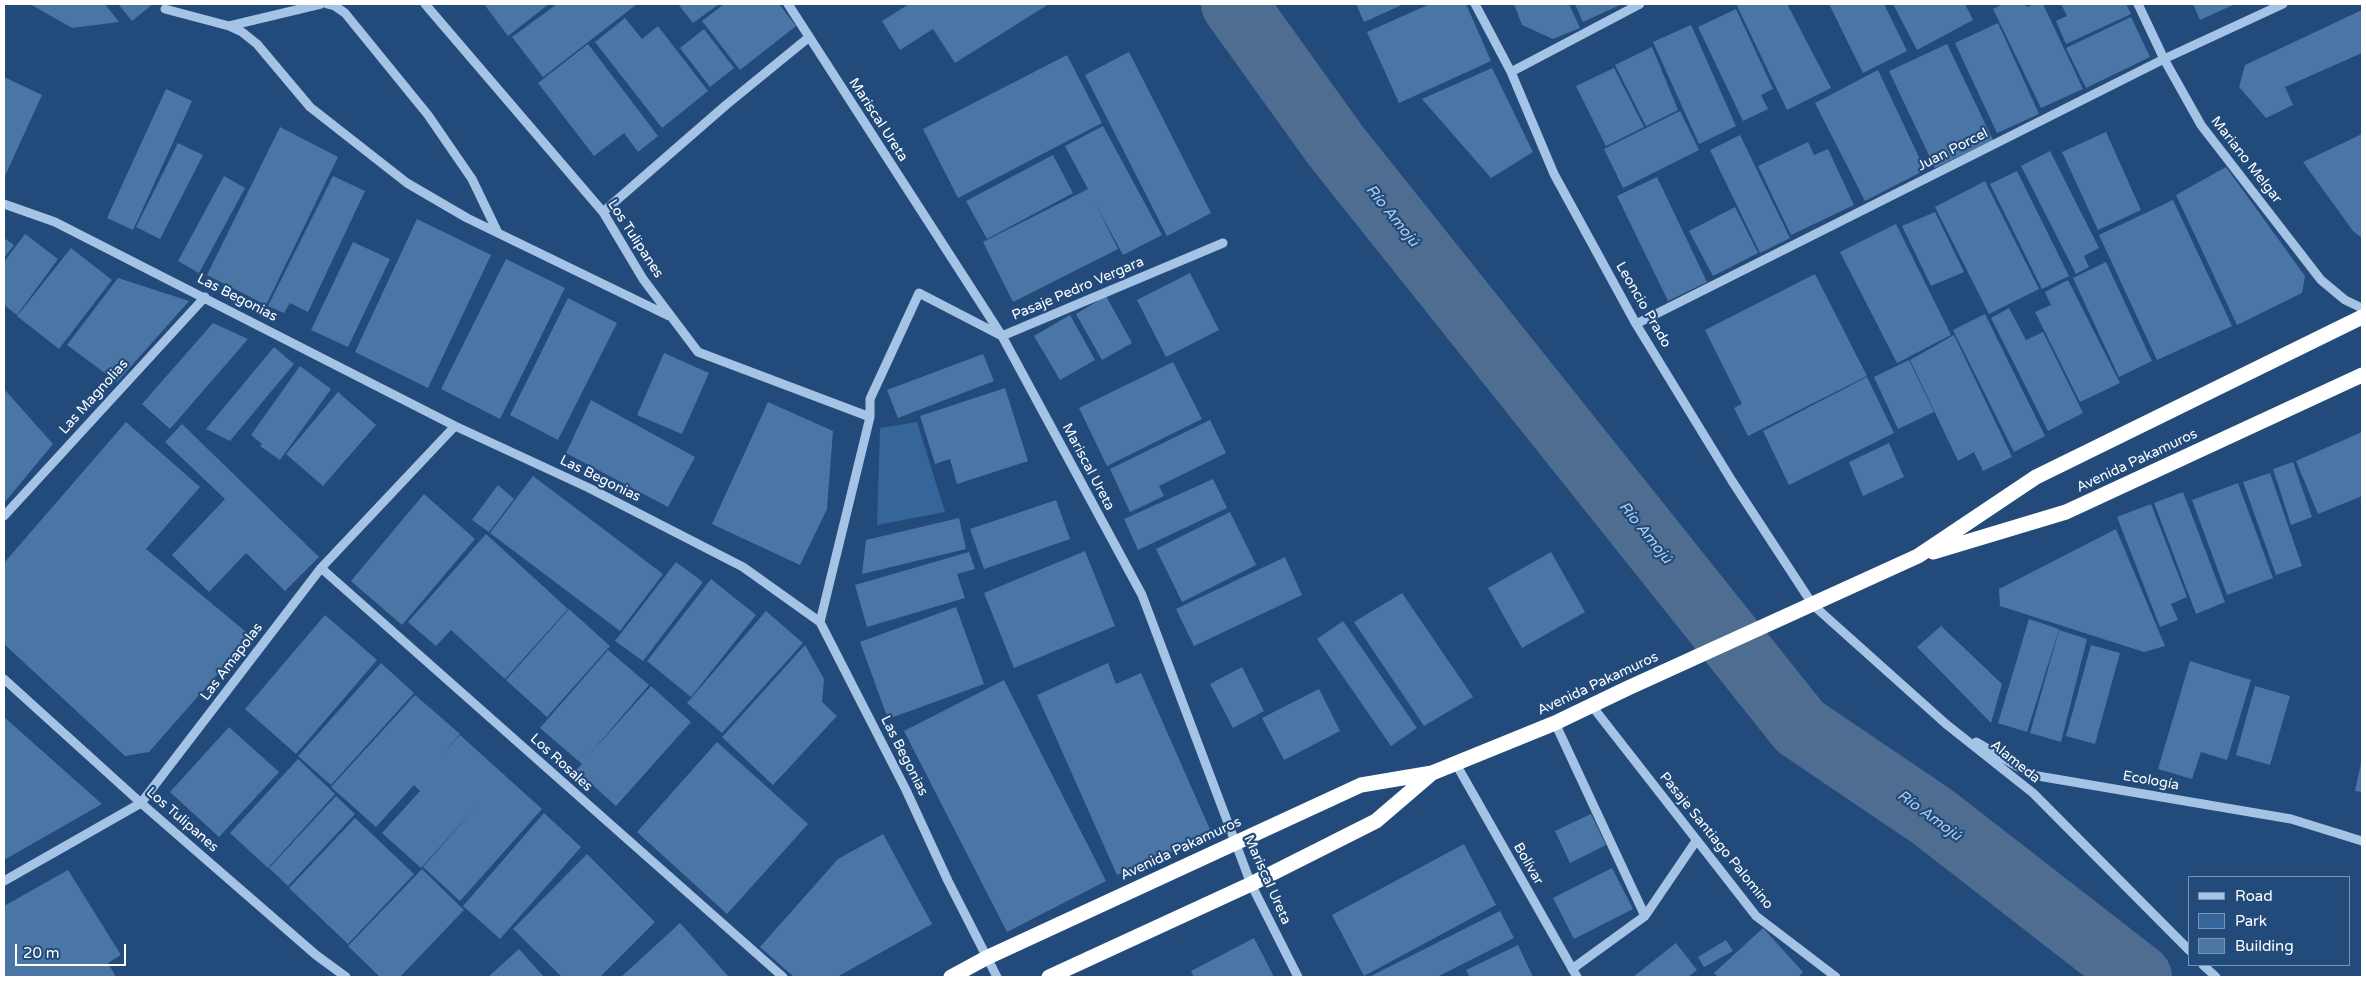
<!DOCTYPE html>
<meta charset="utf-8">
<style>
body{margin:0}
#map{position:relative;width:2366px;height:981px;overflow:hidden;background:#224b7b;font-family:"Varela Round",sans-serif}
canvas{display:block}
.frame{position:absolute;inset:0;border:5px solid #fff;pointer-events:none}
.legend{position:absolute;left:2188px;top:876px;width:162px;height:90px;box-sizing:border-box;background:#224b7b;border:1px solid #7a93b0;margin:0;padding:6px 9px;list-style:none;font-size:15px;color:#fff}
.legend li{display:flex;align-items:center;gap:10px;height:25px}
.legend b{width:25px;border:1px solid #7a93b0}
.scale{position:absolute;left:15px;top:944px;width:111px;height:22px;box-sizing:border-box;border:2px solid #fff;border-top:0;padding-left:6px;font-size:15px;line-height:18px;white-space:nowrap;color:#fff;-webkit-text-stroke:4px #224b7b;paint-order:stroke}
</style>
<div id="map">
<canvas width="2366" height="981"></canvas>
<div class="frame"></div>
<ul class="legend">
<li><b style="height:6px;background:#a5c4e5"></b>Road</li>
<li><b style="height:14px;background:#356599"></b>Park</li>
<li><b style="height:14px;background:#4b75a4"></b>Building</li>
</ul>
<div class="scale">20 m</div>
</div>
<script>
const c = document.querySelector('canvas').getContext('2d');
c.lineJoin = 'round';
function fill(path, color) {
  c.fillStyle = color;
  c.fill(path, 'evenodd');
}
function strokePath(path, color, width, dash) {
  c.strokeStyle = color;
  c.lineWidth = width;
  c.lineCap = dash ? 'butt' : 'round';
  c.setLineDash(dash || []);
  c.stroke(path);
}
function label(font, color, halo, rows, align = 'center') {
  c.font = font + ' "Varela Round",sans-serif';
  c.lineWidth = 4.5;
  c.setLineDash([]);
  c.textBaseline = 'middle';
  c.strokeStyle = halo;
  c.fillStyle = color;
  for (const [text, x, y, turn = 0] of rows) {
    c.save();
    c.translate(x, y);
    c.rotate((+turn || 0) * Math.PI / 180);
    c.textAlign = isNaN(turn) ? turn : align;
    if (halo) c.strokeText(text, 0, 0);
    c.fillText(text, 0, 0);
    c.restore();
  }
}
fill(new Path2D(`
 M917,422L945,512L877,525L880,428Z`), '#356599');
strokePath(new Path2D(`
 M1234,4L1336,146L1800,727L1933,817L2139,977`), '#4e6d90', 66);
fill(new Path2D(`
 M30,4H105L119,22L72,28Z
 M118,4H153L132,21Z
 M484,4H549L508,36Z
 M557,4H637L543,77L512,37Z
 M678,4H719L693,23Z
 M724,4H779L796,26L740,70L702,21Z
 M909,4H1049L955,63L933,29L900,50L882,21Z
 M1356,4H1404L1364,22Z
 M1430,4H1466L1491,61L1399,103L1367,32Z
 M1514,4H1569L1580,28L1553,39L1522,25Z
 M1575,4H1622L1583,22Z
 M1741,4H1787L1831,88L1787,110L1737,6Z
 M1829,4H1884L1907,51L1863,73Z
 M1893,4H1965L1973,20L1917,50Z
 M2003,4H2025L2027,7L2035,4H2043L2083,89L2041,108L1993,9Z
 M2061,4H2126L2131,14L2066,44L2056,21L2067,16Z
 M2193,4H2235L2200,20Z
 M1736,9L1773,89L1761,95L1768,109L1743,121L1698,27Z
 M2362,10V53L2285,87L2293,105L2266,118L2239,87L2245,65Z
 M2131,17L2150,57L2086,88L2066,48Z
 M625,18L642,39L658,26L708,91L662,128L595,42Z
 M1998,23L2039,114L1997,133L1955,43Z
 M1691,25L1736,126L1699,144L1653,42Z
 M704,29L734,68L710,87L680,48Z
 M588,44L658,136L638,152L624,133L594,156L538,83Z
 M1947,44L1993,140L1935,168L1889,71Z
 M1652,47L1678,110L1646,126L1615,65Z
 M1129,52L1211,213L1167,236L1085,75Z
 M1067,55L1102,123L958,198L923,129Z
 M1492,68L1533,152L1491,178L1422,99Z
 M1614,68L1644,127L1606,146L1576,86Z
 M1878,70L1925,170L1865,201L1815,103Z
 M4,77L42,95L4,178Z
 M166,89L192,101L133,230L107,218Z
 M1680,111L1699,150L1623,188L1604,149Z
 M1103,126L1162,235L1123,255L1095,203L1118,249L1013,302L983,242L1088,189L1065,146Z
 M280,127L338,157L266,305L207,275Z
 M2106,132L2141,210L2098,230L2062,152Z
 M2362,134V238L2353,231L2303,162Z
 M1740,135L1790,238L1760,253L1710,150Z
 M1808,142L1814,155L1828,149L1854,205L1791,235L1758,166Z
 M178,143L203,155L160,239L136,227Z
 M2050,151L2099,248L2084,256L2089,267L2076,274L2021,166Z
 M1053,155L1073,193L987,239L966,201Z
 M2226,167L2305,276L2302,293L2237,325L2176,195Z
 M2017,171L2069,276L2042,289L1990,184Z
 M224,176L245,188L199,273L178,261Z
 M333,176L365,191L308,312L290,303L284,313L268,306Z
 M1657,177L1707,282L1668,301L1617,196Z
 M1985,181L2039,289L1989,314L1935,207Z
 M2173,200L2232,326L2157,360L2099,235Z
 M1735,207L1758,253L1713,276L1689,231Z
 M1935,212L1964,272L1931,286L1902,226Z
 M417,219L491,255L428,388L355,352Z
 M1896,224L1951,335L1897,363L1840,252Z
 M25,234L58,259L17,315L4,305V262Z
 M4,238L14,245L4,258Z
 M353,242L390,259L348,347L311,330Z
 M71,248L112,280L59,349L17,316Z
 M506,259L565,288L500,419L441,389Z
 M2106,262L2152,361L2119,377L2073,278Z
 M1190,273L1219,330L1166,357L1137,300Z
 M1815,274L1867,376L1748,436L1734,408L1742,404L1705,330Z
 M118,278L189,301L117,382L67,345Z
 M2068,280L2120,383L2080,402L2035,312L2051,305L2045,292Z
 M1106,296L1132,343L1102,360L1076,314Z
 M568,298L617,323L558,440L510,415Z
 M2009,308L2026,340L2043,332L2083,413L2048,431L1991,318Z
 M1985,314L2045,436L2014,452L1953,330Z
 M1070,315L1095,360L1060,380L1034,336Z
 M213,323L248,339L170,429L142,404Z
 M1954,335L2012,457L1983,471L1974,452L1958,461L1910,360Z
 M274,347L294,364L230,441L206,429Z
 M664,353L709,373L682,434L637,415Z
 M983,354L994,381L898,418L887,390Z
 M1909,360L1934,412L1898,429L1874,377Z
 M1173,362L1202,419L1107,466L1079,408Z
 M300,366L331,389L280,460L260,446L262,444L251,435Z
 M1867,377L1894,433L1789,485L1763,431Z
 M1005,388L1028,461L957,484L950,459L935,464L920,416Z
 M4,389L53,444L4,503Z
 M338,392L376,425L323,486L286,454Z
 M591,400L695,457L668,507L566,453Z
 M768,402L833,431L827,509L800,565L712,524Z
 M1210,420L1226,453L1159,486L1164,496L1130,512L1110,469Z
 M126,422L200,487L146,549L251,636L149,752L125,756L4,644V563Z
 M182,424L319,557L285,591L246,553L209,592L172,555L225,499L165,442Z
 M2362,432V496L2318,514L2296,461Z
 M1889,443L1904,477L1863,496L1849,462Z
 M2293,462L2312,517L2291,525L2273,469Z
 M2270,473L2302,566L2276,575L2243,482Z
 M533,476L663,574L620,631L490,533Z
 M1213,479L1227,508L1138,550L1124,519Z
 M2238,483L2273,578L2227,595L2192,500Z
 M498,485L514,499L489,532L472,520Z
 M2183,492L2225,602L2196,614L2154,503Z
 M424,494L475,539L402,625L351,581Z
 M1056,500L1070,539L984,569L970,529Z
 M2151,504L2187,597L2171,604L2178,620L2160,627L2117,517Z
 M1230,512L1256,565L1182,602L1156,549Z
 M959,518L966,549L862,574L866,540Z
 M2116,529L2165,646L2144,652L2000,606L1999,589Z
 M486,534L568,609L505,679L451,630L436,646L408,622Z
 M1085,551L1115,626L1014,668L984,593Z
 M969,552L975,569L957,574L965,598L867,627L855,585Z
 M1551,552L1585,612L1522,648L1488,588Z
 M1285,557L1302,595L1194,646L1176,609Z
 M676,562L703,582L643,661L615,641Z
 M711,579L756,615L691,697L647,661Z
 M1402,593L1473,697L1424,726L1354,622Z
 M956,607L984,684L888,719L860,642Z
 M569,609L610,646L547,717L506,680Z
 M766,611L803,643L722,733L687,703Z
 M325,615L377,660L296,754L245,709Z
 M2029,619L2059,629L2027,732L1998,723Z
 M1343,621L1417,728L1391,746L1317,639Z
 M1941,626L2002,684L1991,723L1917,647Z
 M2059,630L2087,639L2061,742L2030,733Z
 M805,645L824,679L822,702L837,716L773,785L722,737Z
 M2091,645L2120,653L2095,744L2066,736Z
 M608,650L649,685L587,757L651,686L691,722L616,806L576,770L582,764L540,728Z
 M2190,661L2251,680L2227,760L2201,752L2192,779L2158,769Z
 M381,663L414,693L331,785L298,756Z
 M1108,663L1116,684L1141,673L1212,834L1117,875L1037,695Z
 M1242,667L1264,711L1233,728L1210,684Z
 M1004,680L1106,881L1007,932L904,731Z
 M2255,686L2290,696L2270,765L2236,755Z
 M1319,689L1340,731L1284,760L1262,718Z
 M415,695L460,734L442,755L460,735L542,809L460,901L423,867L481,801L421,868L382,833L420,791L414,785L376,827L331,787Z
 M4,717L102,804L4,860Z
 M229,727L279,772L219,837L170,792Z
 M717,742L808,824L727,914L637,832Z
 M298,759L335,794L268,868L230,833Z
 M2361,763H2362V792L2355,791Z
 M336,796L355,814L288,886L269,868Z
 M544,813L581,847L500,939L463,906Z
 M1591,814L1606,845L1570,863L1555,831Z
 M355,818L414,874L348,944L289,888Z
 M883,834L932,924L837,977H794L760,947L838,859Z
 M1464,844L1496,905L1364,976L1332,915Z
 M587,854L655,922L600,977H562L513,929Z
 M1612,868L1633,909L1574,939L1553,898Z
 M422,869L464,910L400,977H380L348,946Z
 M68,870L121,955L108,963L116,977H4V906Z
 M1500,911L1514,938L1437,977H1369Z
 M680,923L729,977H621Z
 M1763,928L1803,972L1798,977H1718L1714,973Z
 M1254,938L1274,977H1194L1191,971Z
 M1726,940L1733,951L1704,967L1698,957Z
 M1676,943L1697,970L1688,977H1633Z
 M1518,945L1533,977H1470L1466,970Z
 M519,949L544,977H488Z`), '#4b75a4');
strokePath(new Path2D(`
 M327,4L335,6L345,13L428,115L472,179L498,233
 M425,4L603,212L643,279L698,352L870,417
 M788,4L1002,336L1142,595L1251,884L1298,977
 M1475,4L1511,72L1554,174L1636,324L1732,481L1813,605L1946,724L2033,793L2190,951
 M2138,4L2164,59L2201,125L2321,280L2345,300L2362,308
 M165,9L229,26L242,32L257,44L310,107L407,183L467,218L669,316
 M229,26L321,4
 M1511,72L1640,4
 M4,204L55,222L455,426L589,488L743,567L820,622L906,790L948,881L997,977
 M603,212L726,105L808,38
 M1636,324L2164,59L2283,4
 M4,516L205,297
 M321,568L783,977
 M820,622L870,417V399L919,293L1002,336L1223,243
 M4,679L141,803L316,955L346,977
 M1592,706L1756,916L1836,977
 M1555,723L1645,916
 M1976,742L2032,775L2291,819L2362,841
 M1456,764L1577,977
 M4,881L141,803L321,568L455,426
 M2203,965L2216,977
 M1572,969L1645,916L1696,841`), '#a5c4e5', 9);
strokePath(new Path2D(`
 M1933,552L2066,512L2362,375
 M1432,773L1555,723L1628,688L1918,556L2036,477L2362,317
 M951,977L986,958L1361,785L1432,773L1376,821L1251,884L1049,977`), '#fff', 15);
label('14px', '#fff', '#224b7b', [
 ["Mariscal Ureta",878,120,57],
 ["Juan Porcel",1953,150,-27],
 ["Mariano Melgar",2246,160,52],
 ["Los Tulipanes",635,239,57],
 ["Pasaje Pedro Vergara",1078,289,-23],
 ["Las Begonias",237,298,27],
 ["Leoncio Prado",1643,305,60],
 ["Las Magnolias",94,397,-48],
 ["Avenida Pakamuros",2137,461,-25],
 ["Mariscal Ureta",1088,467,62],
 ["Las Begonias",600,479,26],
 ["Las Amapolas",232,662,-53],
 ["Avenida Pakamuros",1598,684,-25],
 ["Las Begonias",904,756,63],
 ["Alameda",2015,762,39],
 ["Los Rosales",561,763,42],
 ["Ecología",2151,781,10],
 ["Los Tulipanes",182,820,41],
 ["Pasaje Santiago Palomino",1716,841,51],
 ["Avenida Pakamuros",1181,849,-25],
 ["Bolívar",1528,864,60],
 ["Mariscal Ureta",1267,880,66]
]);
label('italic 15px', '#b0ceed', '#224b7b', [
 ["Río Amojú",1392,216,51],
 ["Río Amojú",1645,533,51],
 ["Río Amojú",1929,816,36]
]);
</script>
